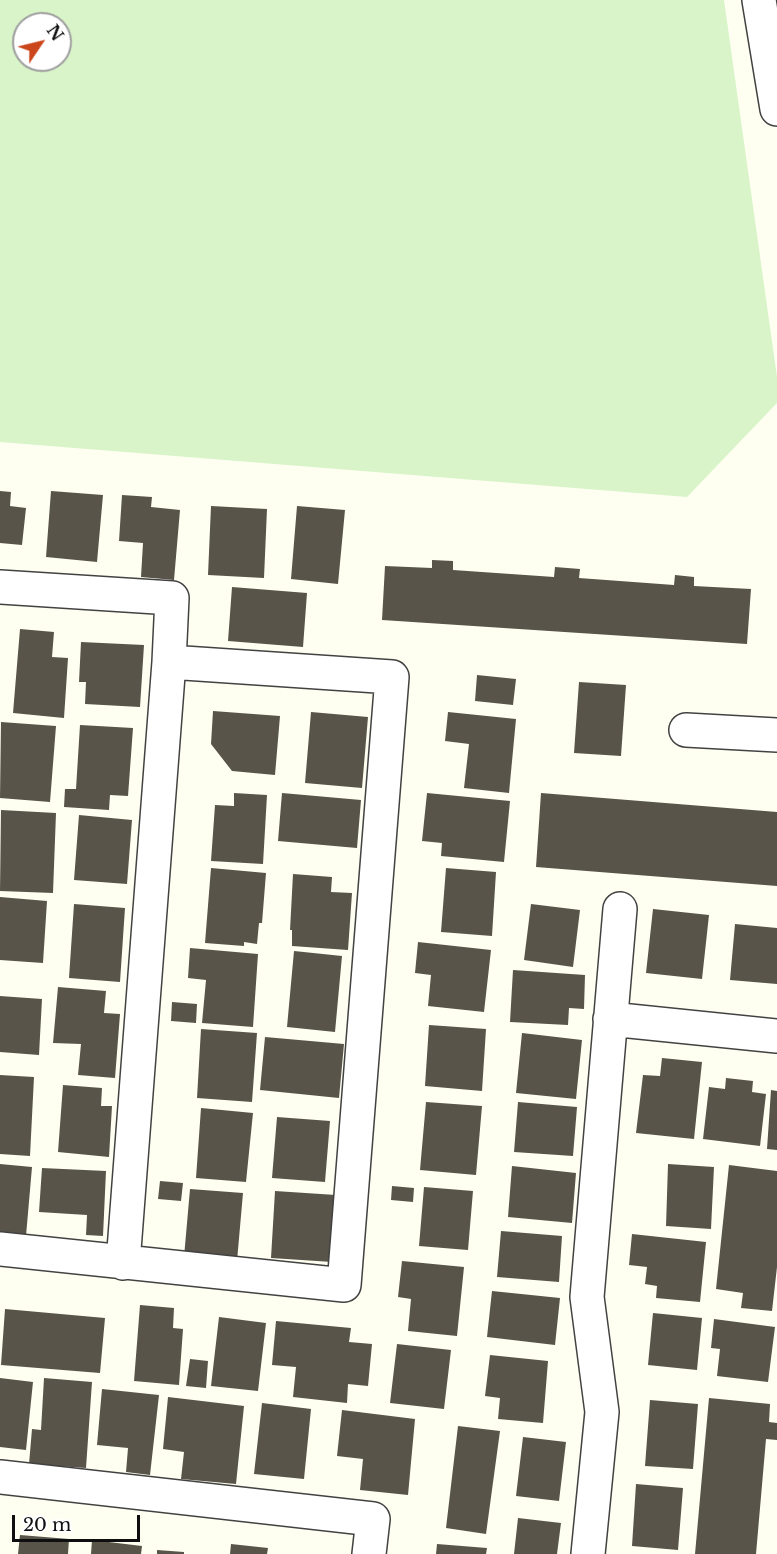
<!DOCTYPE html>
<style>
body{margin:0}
#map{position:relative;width:777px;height:1554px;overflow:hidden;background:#fefff1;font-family:"Libre Baskerville",serif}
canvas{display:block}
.north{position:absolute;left:12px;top:12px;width:60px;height:60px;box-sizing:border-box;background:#fff;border:2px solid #9f9f9f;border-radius:50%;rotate:55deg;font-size:16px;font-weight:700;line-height:24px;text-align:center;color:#0f0f0f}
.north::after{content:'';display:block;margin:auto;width:21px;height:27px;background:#cb461b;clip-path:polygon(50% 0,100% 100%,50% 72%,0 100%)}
.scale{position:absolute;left:12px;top:1515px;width:128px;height:27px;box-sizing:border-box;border:3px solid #0f0f0f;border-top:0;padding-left:8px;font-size:18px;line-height:21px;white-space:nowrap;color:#0f0f0f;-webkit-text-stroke:4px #fff;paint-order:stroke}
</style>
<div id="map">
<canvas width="777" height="1554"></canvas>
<div class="north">N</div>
<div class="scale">20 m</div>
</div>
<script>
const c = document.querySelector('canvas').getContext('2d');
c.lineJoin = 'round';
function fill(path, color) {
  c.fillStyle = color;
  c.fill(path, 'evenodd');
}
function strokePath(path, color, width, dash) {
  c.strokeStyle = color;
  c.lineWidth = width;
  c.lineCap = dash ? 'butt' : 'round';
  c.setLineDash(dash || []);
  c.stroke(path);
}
fill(new Path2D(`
 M0,0H724L777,377V403L687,497L0,442ZM24,24H60V60H24Z`), '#d9f4c9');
fill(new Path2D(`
 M0,491L11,492L10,506L26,508L22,545L0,543Z
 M51,491L103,495L97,562L46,557Z
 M122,495L152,497L151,507L180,510L174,580L141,577L143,543L119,541Z
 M211,506L267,509L264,578L208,575Z
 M297,506L345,510L338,584L291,579Z
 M432,560L453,561V570L554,577L555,567L580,569L579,578L674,585L675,575L694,577V586L751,589L747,644L382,620L385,566L432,568Z
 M232,587L307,593L303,647L228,641Z
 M20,629L54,632L52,657L68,658L64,718L13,713Z
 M81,642L144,645L140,707L85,704L86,682H79Z
 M477,675L516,679L513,705L475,701Z
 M579,682L626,685L621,756L574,753Z
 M213,711L280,716L275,775L232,771L211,744Z
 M311,712L368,717L362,788L305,783Z
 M448,712L516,719L509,793L464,788L469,744L445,741Z
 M1,722L56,726L50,802L0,798Z
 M80,725L133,728L128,796L110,795L109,810L64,807L65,789H76Z
 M234,793L267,795L263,864L211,861L215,805L234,806Z
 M282,793L361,800L357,848L278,841Z
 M427,793L510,801L504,862L441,856L442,843L422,841Z
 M541,793L777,812V886L536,867Z
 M1,810L56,813L53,893L0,891Z
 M79,815L132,820L127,884L74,880Z
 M211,868L266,873L262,923H259L257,944L244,942V946L205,943Z
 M446,868L496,872L492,936L441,932Z
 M293,874L332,877L331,892L352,893L348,950L292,946V930H290Z
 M0,897L47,901L43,963L0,960Z
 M74,904L125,908L120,982L69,978Z
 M531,904L580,910L573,967L524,960Z
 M653,909L709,915L702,979L646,973Z
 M735,924L777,928V984L730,980Z
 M418,942L491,950L484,1012L428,1006L431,975L415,973Z
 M190,948L258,954L253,1027L202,1023L206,980L188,978Z
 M294,951L342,956L335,1032L287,1027Z
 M513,970L585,975L584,1009L569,1008L568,1025L510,1022Z
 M58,987L106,991L104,1013L120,1014L115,1078L78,1075L81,1044L53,1043Z
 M0,996L42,999L39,1055L0,1052Z
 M172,1002L197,1004L196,1023L171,1021Z
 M429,1025L486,1029L482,1091L425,1086Z
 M201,1029L257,1033L252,1102L197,1098Z
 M522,1033L582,1040L576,1099L516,1093Z
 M265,1037L344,1044L339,1098L260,1090Z
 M662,1058L702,1062L694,1139L636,1133L643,1075L660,1076Z
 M0,1075L34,1077L30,1156L0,1154Z
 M726,1078L753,1081L752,1092L766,1094L760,1146L703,1139L709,1087L725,1089Z
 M63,1085L102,1088L101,1106H112L109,1157L58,1152Z
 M771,1090L777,1091V1150L767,1149Z
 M426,1102L482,1106L476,1175L420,1170Z
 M518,1102L577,1107L573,1156L514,1152Z
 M201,1108L253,1113L246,1182L196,1178Z
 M277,1117L330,1121L325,1182L272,1178Z
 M0,1164L32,1167L26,1236L0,1234Z
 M668,1164L714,1167L711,1229L666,1226Z
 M729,1165L777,1171V1267L772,1311L741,1308L743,1293L716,1289Z
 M512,1166L576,1173L572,1223L508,1217Z
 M42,1168L106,1171L103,1236L86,1235L87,1215L39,1212Z
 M160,1181L183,1183L181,1201L158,1199Z
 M392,1186L414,1188L413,1202L391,1200Z
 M424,1187L473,1191L468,1250L419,1246Z
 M190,1189L243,1193L237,1261L184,1257Z
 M275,1191L336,1195L332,1262L271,1258Z
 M501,1231L562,1236L559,1282L497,1277Z
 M632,1234L706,1242L700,1302L656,1298L657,1286L645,1284L647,1267L629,1265Z
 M402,1261L464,1267L457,1336L408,1331L411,1299L398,1297Z
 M492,1291L560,1298L555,1345L487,1337Z
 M140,1305L174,1308L173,1328L183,1329L179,1385L134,1381Z
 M5,1309L105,1318L100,1373L1,1365Z
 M653,1313L702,1318L697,1370L648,1365Z
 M219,1317L266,1323L258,1391L211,1386Z
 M714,1319L775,1327L768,1382L717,1376L720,1349L711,1348Z
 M276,1321L351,1328L349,1342L372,1344L368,1386L348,1384L347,1403L293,1397L296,1367L272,1365Z
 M397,1344L451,1350L444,1409L390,1403Z
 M490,1355L548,1361L543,1423L498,1419L500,1398L485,1396Z
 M190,1359L208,1361L206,1388L186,1386Z
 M0,1378L33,1382L26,1450L0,1447Z
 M44,1378L92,1382L86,1468L29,1464L32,1429L41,1430Z
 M102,1389L159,1395L150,1475L126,1472L128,1448L97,1445Z
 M168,1397L244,1406L236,1484L181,1479L184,1452L163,1449Z
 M709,1398L770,1404L769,1422L777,1423V1440L766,1439L756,1554H695Z
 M650,1400L698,1404L693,1469L645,1466Z
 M262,1403L311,1409L304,1479L254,1474Z
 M342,1410L415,1419L408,1495L360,1490L363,1459L337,1456Z
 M458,1426L500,1431L486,1534L446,1528Z
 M523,1437L566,1442L559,1501L516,1496Z
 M636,1484L683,1488L678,1550L632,1546Z
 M518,1518L561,1523L557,1554H514Z
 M20,1535L69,1539L68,1554H18Z
 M92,1540L142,1546L141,1554H91Z
 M231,1544L268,1548L267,1554H230Z
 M437,1544L487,1548L486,1554H436Z
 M157,1550L184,1552V1554H157Z`), '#59544a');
const minor = new Path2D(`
 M759,0L777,109
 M0,587L172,598L169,662L392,677L344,1285L0,1249
 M686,730L777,735
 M610,1019L777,1036
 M123,1263L169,662
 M0,1477L373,1519L369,1554
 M588,1554L602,1412L587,1297L620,909`);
strokePath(minor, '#424242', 36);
strokePath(minor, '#fff', 33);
</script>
